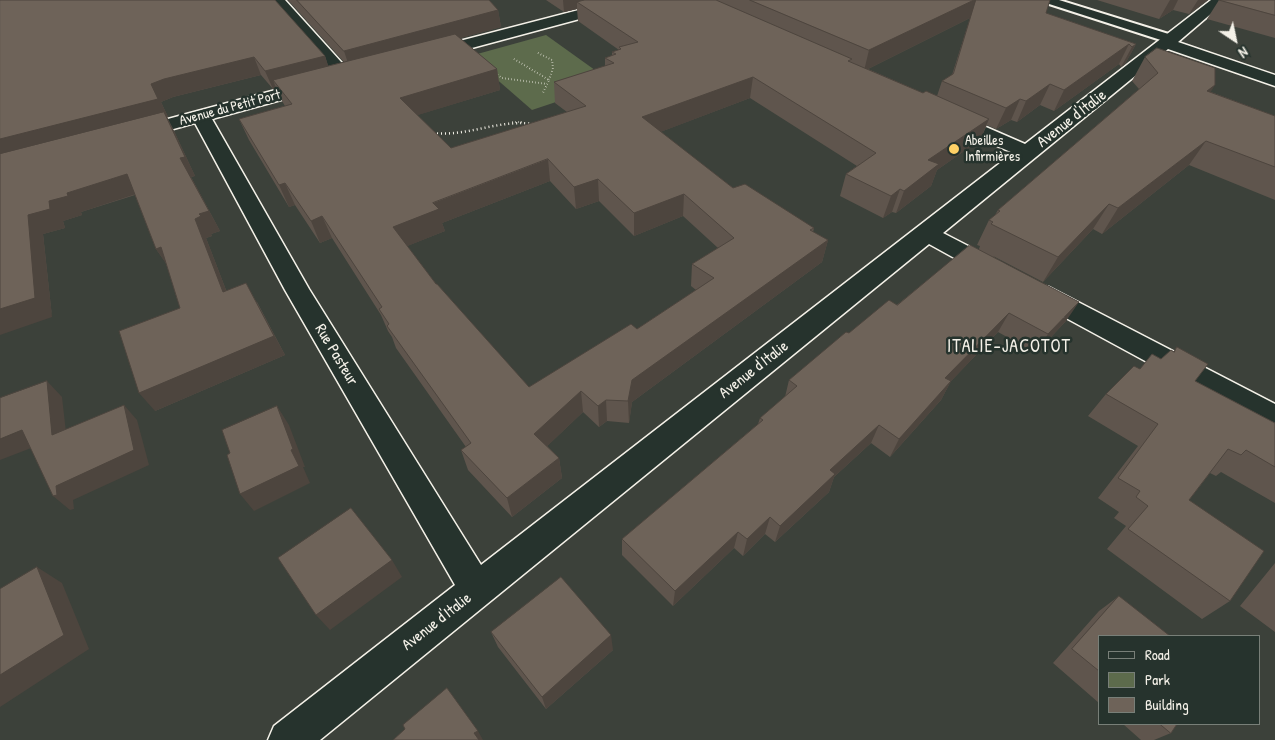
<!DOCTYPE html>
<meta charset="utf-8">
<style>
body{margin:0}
#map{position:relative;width:1275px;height:740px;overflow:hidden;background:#3c413a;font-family:"Patrick Hand",sans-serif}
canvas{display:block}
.legend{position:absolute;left:1098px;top:635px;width:162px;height:90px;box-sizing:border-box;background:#26332d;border:1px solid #787f78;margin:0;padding:6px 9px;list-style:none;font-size:15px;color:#f4f1e8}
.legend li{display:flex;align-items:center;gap:10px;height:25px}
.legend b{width:25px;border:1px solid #787f78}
.north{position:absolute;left:1210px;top:15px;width:50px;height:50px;-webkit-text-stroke:4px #26332d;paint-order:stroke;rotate:146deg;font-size:14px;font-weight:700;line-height:20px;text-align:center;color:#f4f1e8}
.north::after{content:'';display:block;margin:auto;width:18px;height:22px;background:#f4f1e8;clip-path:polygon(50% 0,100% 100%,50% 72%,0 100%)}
</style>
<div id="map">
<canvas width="1275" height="740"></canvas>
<ul class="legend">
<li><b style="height:6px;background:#26332d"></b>Road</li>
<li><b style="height:14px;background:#5d6b4c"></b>Park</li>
<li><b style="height:14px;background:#6e6359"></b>Building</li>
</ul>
<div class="north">N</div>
</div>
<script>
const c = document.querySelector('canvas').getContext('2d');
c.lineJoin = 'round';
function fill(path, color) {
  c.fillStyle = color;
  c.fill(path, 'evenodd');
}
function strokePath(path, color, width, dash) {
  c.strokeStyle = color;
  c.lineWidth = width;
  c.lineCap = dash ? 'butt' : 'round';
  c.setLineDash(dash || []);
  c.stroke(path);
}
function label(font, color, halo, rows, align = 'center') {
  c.font = font + ' "Patrick Hand",sans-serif';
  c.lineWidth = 5;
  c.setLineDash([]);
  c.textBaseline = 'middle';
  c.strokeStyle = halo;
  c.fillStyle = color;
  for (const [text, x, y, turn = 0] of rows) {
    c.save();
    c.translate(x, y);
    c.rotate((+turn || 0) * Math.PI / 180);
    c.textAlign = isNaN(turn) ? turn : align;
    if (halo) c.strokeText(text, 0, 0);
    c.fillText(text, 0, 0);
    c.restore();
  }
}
fill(new Path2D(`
 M546,35L613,83L532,110L470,56Z`), '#5d6b4c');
const service = new Path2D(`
 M1041,0H1059L1175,36L1177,39L1175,42H1167L1043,2Z`);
const minor = new Path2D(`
 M270,0H285L351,73L354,77L351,81L345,82L339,81Z
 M617,0H641L639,3L431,59L425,58L423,54L425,50Z
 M1211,0H1227L1178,42L1275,75V86L1168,49L943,233L1003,264L1007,270L1003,276L995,278L987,276L929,244L320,740H268L274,726L455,585L285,290L195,123L134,140L127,138L124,134L127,130L309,81L315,80L321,81L324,85L321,89L212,119L309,289L481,565L1013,153L942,122L940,118L942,114L949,112L956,114L1025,144Z
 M1040,285L1049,287L1275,404V430L1265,426L1031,299L1028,293L1031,287Z`);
strokePath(service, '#f4f1e8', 4);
strokePath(minor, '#f4f1e8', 3);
strokePath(new Path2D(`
 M538,53L552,60L553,68L549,80
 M514,59L549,80L543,93
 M495,73L502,78L547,84
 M512,122H523`), '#f4f1e8', 2, [0.5, 2.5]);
strokePath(new Path2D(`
 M433,133C467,137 499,119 533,124`), '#f4f1e8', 2.5, [1, 3]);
fill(service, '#26332d');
fill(minor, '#26332d');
fill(new Path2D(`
 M0,0L325,56L328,66L344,62L288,0H489L498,10L501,27L460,38L497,69L500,90L417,115L451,148L567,112L555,103L554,82L605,66V58L612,56V52L619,50L578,21L577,9L564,12L546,0H1050L1046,13L1136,44L1125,64L1121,67L1119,64L1054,111L1040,105L1017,122L1011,120L996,129L987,125L980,140L937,170L931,186L896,213L892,212L883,218L840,196L846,174L857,166L750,98L660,132L733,188L814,228L813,232L828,240L822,262L632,402L629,423L607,421L599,427L583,412L547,446L559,458L562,478L512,517L468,470L461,450L466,447L396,348L392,337L388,331L381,315L332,238L320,243L295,205L289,207L249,140L239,119L285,106L282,101L276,88L273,89L261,75L173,97L161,102L168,117H167L174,131L195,176L191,177L220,231L211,234L212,236L206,238L226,290L257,302L285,355L155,411L180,308L166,263L156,249L135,195L81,212L82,215L63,221L65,228L43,234L52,317ZM970,18L952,75L942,81L937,96L923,93L868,69ZM550,181L576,209L599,201L634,236L683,216L718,248L692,264L691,286L696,290L637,329L529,387L436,284L407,246L445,231L442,223Z
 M1097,0H1208L1189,14L1173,10L1159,19Z
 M1219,0H1275V38L1207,19Z
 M1145,57L1211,92L1275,116V200L1189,165L1102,234L1093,229L1043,282L993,256L1066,321L1036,353L998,332L951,381L941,400L890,457L871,443L834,477L829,492L775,542L765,534L743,556L734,548L673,606L622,555V539L758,424L760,418L785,397L789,380L849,333L897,305L979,249L980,246L977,245L989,220L995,215L998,210L1139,89L1132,81Z
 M1177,347L1195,381L1275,423V503L1221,472L1216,476L1210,473L1189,500L1230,601L1202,619L1107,549L1126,526L1114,518L1119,512L1098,498L1138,446L1088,416L1106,394L1140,369L1161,359L1173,352Z
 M1275,563V632L1240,606Z
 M1119,596L1099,636V703L1053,663L1099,611Z
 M491,632L613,650L546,709L498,647Z
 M1123,724H1177L1171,733L1154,740H1141Z`), '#5f554d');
fill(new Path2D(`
 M563,0H610L577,2V9L564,12Z
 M974,0H976L970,18L864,71L869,50Z
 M1170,0H1178L1173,10L1159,19Z
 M1198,0H1208L1189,14Z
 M498,10L501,27L350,69L344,51Z
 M1129,44L1119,64L1054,111L1064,90Z
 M1136,44L1125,64L1121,67L1132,47Z
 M325,56L331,74L273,80L276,88L273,89L265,71Z
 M254,57L261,75L173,97L161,102L168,117H167L174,131L195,176L191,177L220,231L211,234L212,236L206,238L234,311L223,292L195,219L180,158L0,161V139L164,79Z
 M497,69L500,90L405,119L400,98Z
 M753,77L750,98L642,139V117Z
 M1050,84L1040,105L1017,122L1026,101Z
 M1215,85L1200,109L1207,91Z
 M1020,99L1011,120L996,129L1006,108Z
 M989,119L980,140L937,170L931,186L896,213L904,191L928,160Z
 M1206,141L1189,165L1102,234L1118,208Z
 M548,159L550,181L442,223L445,231L400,249L393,227L433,203Z
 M127,174L139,193L81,212L82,215L63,221L65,228L43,234L52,317L0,335V309L28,215L49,201L67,193Z
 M598,179L599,201L576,209L574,187Z
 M285,183L295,205L289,207L279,185Z
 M900,189L892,212L883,218L891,196Z
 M684,194L683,216L634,236V213Z
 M1109,204L1093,229L1043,282L1058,257Z
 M322,216L332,238L320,243L311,221Z
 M828,240L822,262L632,402L629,423L628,401L632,380Z
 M161,247L169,268L156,249Z
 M246,283L285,355L155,411L139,393Z
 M1079,302L1066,321L1036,353L1048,334Z
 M1009,313L998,332L936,397L945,378Z
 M47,381L62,397L68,450L52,435Z
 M951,381L941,400L890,457L899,439Z
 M581,391L583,412L538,455L534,434Z
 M606,400L607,421L599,427L598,406Z
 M124,405L137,420L149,465L73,500L74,509L70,510L53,496L56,486Z
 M277,406L289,425L305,467H303L310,483L254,511L240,494L291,450Z
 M879,425L871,443L834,477L829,492L775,542L780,526L830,470Z
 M22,430L39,445L0,460V439Z
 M559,458L562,478L512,517L507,498Z
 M770,517L765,534L743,556L747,539Z
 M738,532L734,548L673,606L675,591Z
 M392,560L402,577L330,630L316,615Z
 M37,567L62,583L89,649L0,707V675Z
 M611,635L613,650L546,709L542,697Z
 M478,731L483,740H479L474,733Z`), '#4d453e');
const building = new Path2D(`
 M0,0H275L325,56L265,71L254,57L164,79L151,84L158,99L0,139Z
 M297,0H489L498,10L344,51Z
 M585,0H716L852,59L848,61L923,93L926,91L989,119L928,160L939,164L904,191L900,189L891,196L846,174L876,153L753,77L642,117L733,188L745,184L814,228L810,230L828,240L632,380L628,401L606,400L598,406L581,391L534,434L559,458L507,498L461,450L471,443L387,326L389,324L379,309L382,307L322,216L311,221L285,183L279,185L239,119L292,104L273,80L455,34L497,69L400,98L451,148L586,106L554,82L614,63L605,58L616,54L612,52L621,49L619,47L638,42L577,2ZM548,159L574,187L598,179L634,213L684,194L734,238L692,264L714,278L637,329L631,324L529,387L437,284H436L393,227L439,209L433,203Z
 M750,0H974L869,50Z
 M976,0H1050L1046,13L1136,44L1132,47L1129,44L1064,90L1050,84L1026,101L1020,99L1006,108L942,81L953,74Z
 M1219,0H1275V15Z
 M1157,48L1215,68V85L1207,91L1275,116V167L1206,141L1118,208L1109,204L1058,257L991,224L993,222L989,220L1000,211L998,210L1158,73L1145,57Z
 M164,112L185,157L180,158L209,211L199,214L201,216L195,219L223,292L246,283L274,336L139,393L119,331L180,308L161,247L156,249L127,174L67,193L68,196L49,201L50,209L28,215L35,298L0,309V154Z
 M970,245L1079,302L1048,334L1009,313L945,378L951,381L899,439L879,425L830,470L835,474L780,526L770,517L747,539L738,532L675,591L622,539L763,420L760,418L797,386L789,380L846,332L849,333L889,300L897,305Z
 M1177,347L1208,364L1195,381L1275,423V467L1246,450L1241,455L1228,449L1189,500L1264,551L1230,601L1128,529L1148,506L1136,497L1140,491L1118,478L1158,424L1106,394L1134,366L1140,369L1152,354L1161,359L1171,350L1174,352Z
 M47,381L52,435L124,405L134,450L56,486L57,495L53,496L22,430L0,439V398Z
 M277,406L293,449L291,450L299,466L240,494L227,455L230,453L222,430Z
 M351,508L392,560L316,615L278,558Z
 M37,567L64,635L0,675V589Z
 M561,577L611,635L542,697L491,632Z
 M1119,596L1170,636H1099V671L1072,649Z
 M447,688L478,731L474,733L479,740H393L405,729L403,725Z
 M1160,724H1177L1171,733Z`);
fill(building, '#6e6359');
strokePath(building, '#4d453e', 1);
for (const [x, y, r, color] of [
 [954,149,6,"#ffd166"]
]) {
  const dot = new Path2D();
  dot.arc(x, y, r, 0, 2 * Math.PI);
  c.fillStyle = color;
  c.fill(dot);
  strokePath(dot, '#26332d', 2);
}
label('14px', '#f4f1e8', '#26332d', [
 ["Avenue du Petit Port",230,108,-15]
]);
label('14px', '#f4f1e8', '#26332d', [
 ["Abeilles",965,141],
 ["Infirmières",965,157]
], 'left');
label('16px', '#f4f1e8', '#26332d', [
 ["Avenue d'Italie",1072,119,-38],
 ["Rue Pasteur",336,355,59],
 ["Avenue d'Italie",754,370,-38],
 ["Avenue d'Italie",437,622,-38]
]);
c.letterSpacing = '1px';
label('18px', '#f4f1e8', '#26332d', [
 ["ITALIE-JACOTOT",1009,347]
]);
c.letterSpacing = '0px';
</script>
